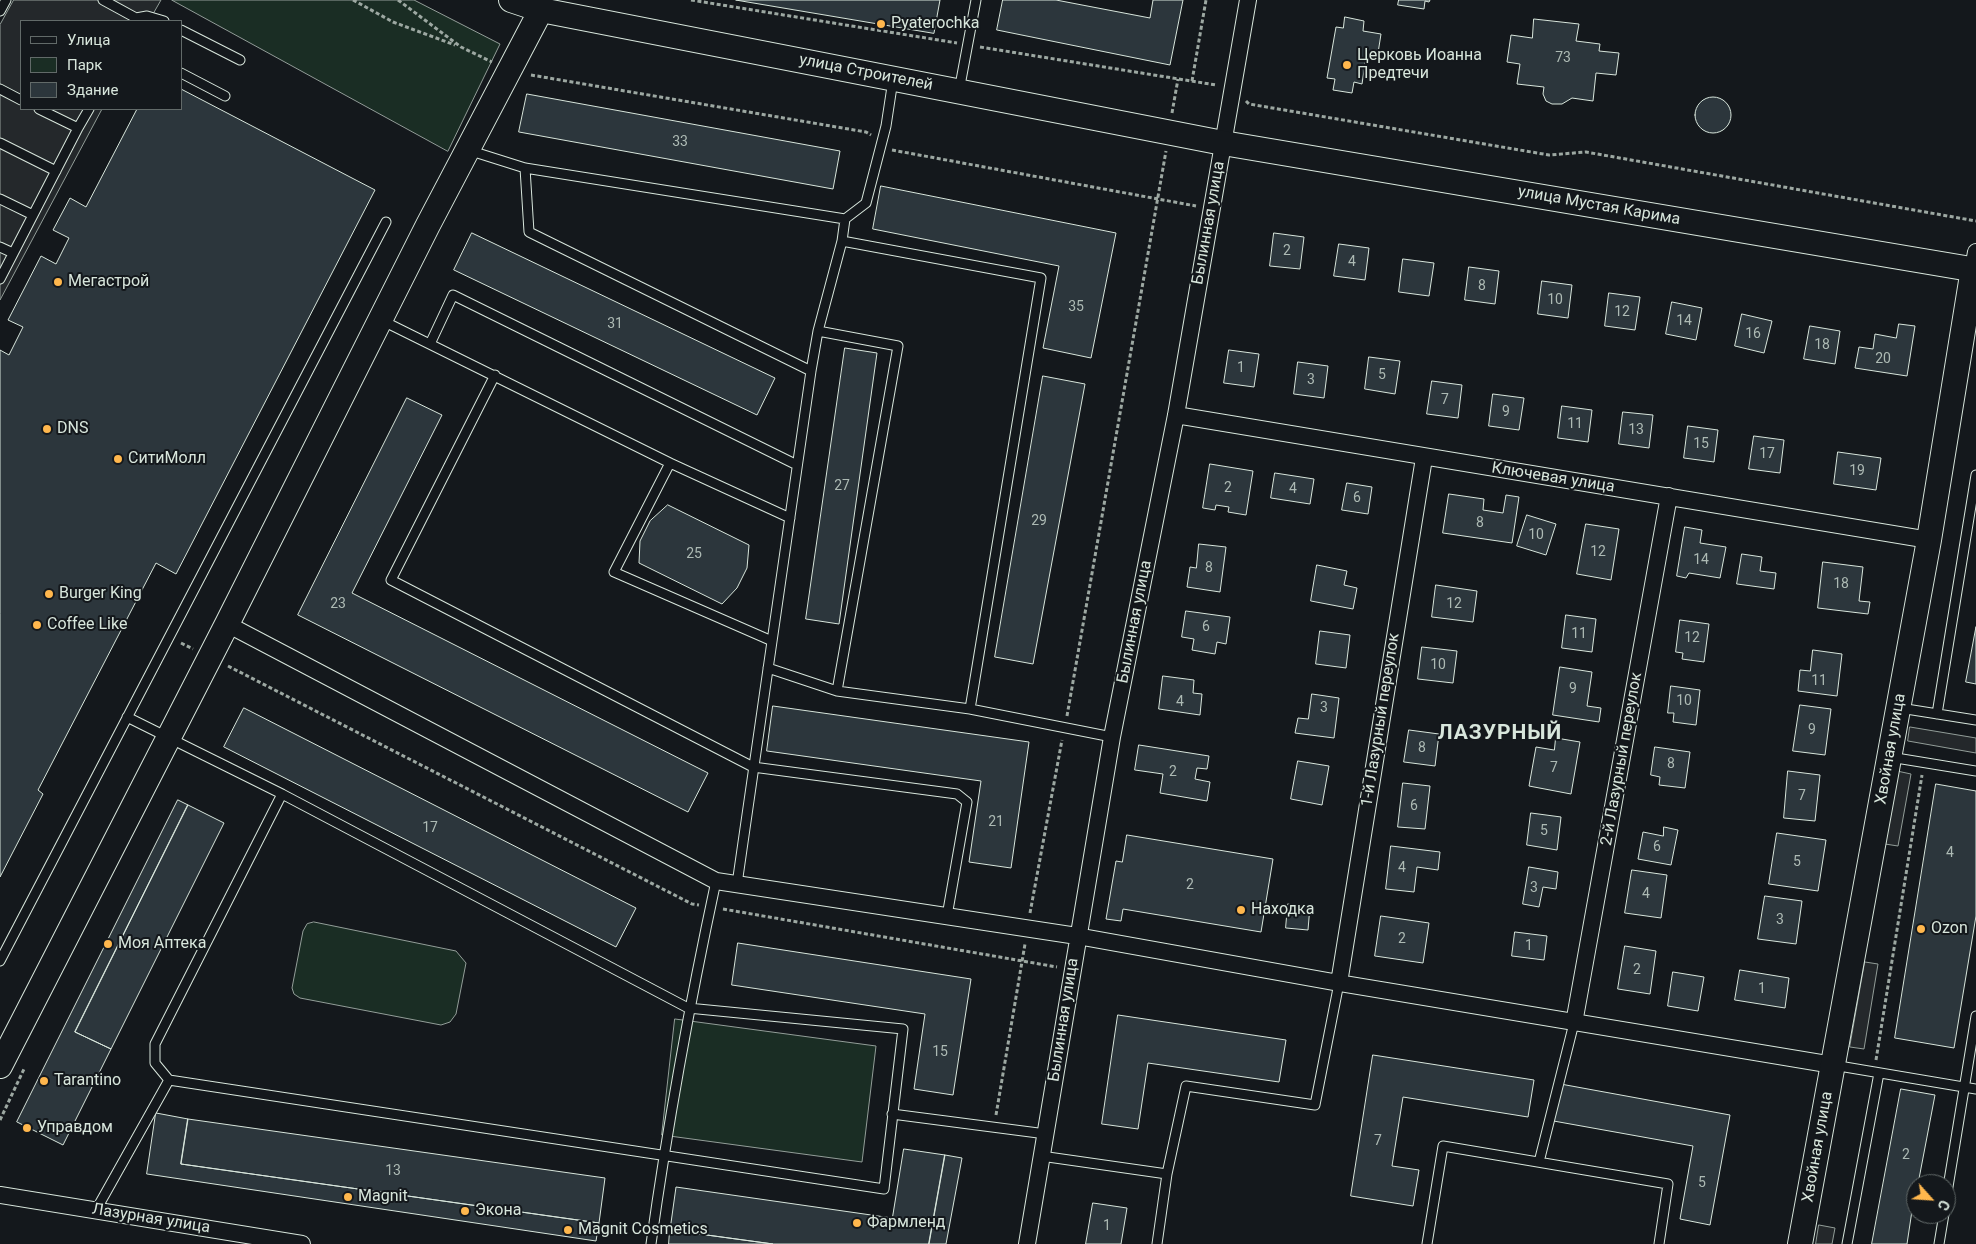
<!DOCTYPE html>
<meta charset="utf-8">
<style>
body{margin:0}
#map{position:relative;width:1976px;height:1244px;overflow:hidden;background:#14181c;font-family:Roboto,sans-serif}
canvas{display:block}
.legend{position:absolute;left:20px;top:20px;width:162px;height:90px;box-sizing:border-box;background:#14181c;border:1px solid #626a69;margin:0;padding:6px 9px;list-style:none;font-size:15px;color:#d8e6dc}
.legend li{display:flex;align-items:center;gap:10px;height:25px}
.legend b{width:25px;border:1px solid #626a69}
.north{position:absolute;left:1906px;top:1174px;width:50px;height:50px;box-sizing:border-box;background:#14181c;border:1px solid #626a69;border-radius:50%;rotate:116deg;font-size:14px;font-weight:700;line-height:20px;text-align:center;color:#d8e6dc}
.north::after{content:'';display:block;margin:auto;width:18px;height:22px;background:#ffb74d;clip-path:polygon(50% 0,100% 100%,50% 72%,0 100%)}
</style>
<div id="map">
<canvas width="1976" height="1244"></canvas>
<ul class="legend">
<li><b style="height:6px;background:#14181c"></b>Улица</li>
<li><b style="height:14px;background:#1a2d24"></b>Парк</li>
<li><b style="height:14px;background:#2c363c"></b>Здание</li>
</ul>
<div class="north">С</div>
</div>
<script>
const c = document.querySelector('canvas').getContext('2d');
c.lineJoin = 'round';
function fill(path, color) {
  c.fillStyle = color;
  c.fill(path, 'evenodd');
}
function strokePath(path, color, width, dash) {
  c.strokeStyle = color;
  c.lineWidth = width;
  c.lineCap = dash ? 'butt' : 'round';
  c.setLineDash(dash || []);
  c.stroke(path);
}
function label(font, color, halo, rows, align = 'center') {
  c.font = font + ' Roboto,sans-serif';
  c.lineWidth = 4;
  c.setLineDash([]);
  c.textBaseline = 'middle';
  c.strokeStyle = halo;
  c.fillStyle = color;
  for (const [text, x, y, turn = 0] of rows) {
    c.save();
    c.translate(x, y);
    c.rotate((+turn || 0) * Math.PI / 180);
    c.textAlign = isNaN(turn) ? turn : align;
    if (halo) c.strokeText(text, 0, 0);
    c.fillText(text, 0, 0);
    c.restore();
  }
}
const green = new Path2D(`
 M172,0H414L500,44L448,151Z
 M314,922L456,951L466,963L456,1014L450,1022L441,1025L300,998L294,994L292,988L303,931L307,924Z
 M675,1019L876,1046L862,1162L662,1135Z`);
fill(green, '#1a2d24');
strokePath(green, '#939e99', 1);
const parking = new Path2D(`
 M14,0H161L149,21H21V109H102L0,300V25Z
 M1910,727L1976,738V753L1908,741Z
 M1897,771L1911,774L1898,846L1885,844Z
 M1865,962L1878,964L1864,1049L1850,1047Z
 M1819,1225L1835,1228L1832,1244H1816Z`);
fill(parking, '#24282b');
strokePath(parking, '#939e99', 1);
const building = new Path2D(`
 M736,0H940L934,33Z
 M1003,0H1056L1150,18L1153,0H1183L1170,65L997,30Z
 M1399,0H1430L1429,2L1425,1L1424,9L1398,5Z
 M1345,17L1364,21L1363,31L1381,34L1378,53L1367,51L1362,84L1354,82L1352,93L1333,90L1335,79L1327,78L1336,27L1343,28Z
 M1534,19L1579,24L1576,41L1600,44L1599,51L1619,53L1616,75L1596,73L1593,101L1572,98L1562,104H1552L1546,101L1543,94L1544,87L1517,84L1520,64L1507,62L1511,35L1532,38Z
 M181,89L375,190L176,574L156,563L38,790L43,794L0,877V350L9,355L23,327L8,320L41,256L56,264L69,238L53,230L70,198L86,207L137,109H181Z
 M527,94L840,151L833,189L519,132Z
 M1695 115a18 18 0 1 1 36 0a18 18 0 1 1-36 0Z
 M881,186L1116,233L1091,358L1043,348L1059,266L873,229Z
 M472,233L775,378L757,415L454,270Z
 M1274,233L1304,237L1300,269L1270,266Z
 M1339,244L1369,248L1365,280L1334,276Z
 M1403,259L1434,263L1429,296L1399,292Z
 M1469,267L1499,271L1495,304L1465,300Z
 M1542,281L1572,285L1568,318L1538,314Z
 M1609,293L1640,297L1635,330L1605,326Z
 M1672,302L1702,308L1696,340L1666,334Z
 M1742,314L1772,321L1764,353L1735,346Z
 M1899,324L1915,326L1907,376L1855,368L1859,347L1873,349L1875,334L1896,338Z
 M1810,326L1840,331L1835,364L1804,359Z
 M845,348L877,353L839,624L806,619Z
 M1229,350L1259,354L1254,387L1224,383Z
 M1369,357L1400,361L1395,394L1365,389Z
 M1298,362L1328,366L1324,398L1294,394Z
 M1043,376L1085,384L1033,664L995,657Z
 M1432,381L1462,385L1458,418L1427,414Z
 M1493,394L1524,398L1519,430L1489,426Z
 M407,398L442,415L352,593L708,773L688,812L298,615Z
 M1562,406L1592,410L1588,442L1558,438Z
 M1623,412L1653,415L1649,448L1619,444Z
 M1688,426L1718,430L1714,462L1684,458Z
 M1754,436L1784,440L1780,473L1749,469Z
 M1838,452L1881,458L1876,490L1834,484Z
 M1210,464L1253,471L1246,515L1228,512L1229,507L1216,505L1215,510L1203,508Z
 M1275,473L1314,479L1310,504L1271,498Z
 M1347,483L1372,487L1368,514L1342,510Z
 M1449,494L1484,499L1483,510L1503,513L1506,495L1519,497L1512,543L1443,533Z
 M668,505L749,545L747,568L737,588L722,604L639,563L640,541L650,521Z
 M1527,515L1556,524L1546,555L1517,546Z
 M1586,524L1619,529L1611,580L1577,574Z
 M1685,527L1702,530L1700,543L1726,547L1720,578L1689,573L1686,578L1677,576Z
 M1199,544L1226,547L1220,592L1187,587L1190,567L1196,568Z
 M1742,554L1762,557L1760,571L1776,573L1774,589L1737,584Z
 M1823,562L1863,567L1859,601L1870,602L1868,614L1818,608Z
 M1317,565L1347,571L1344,585L1357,588L1353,609L1311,601Z
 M1436,585L1477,591L1473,622L1432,617Z
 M1186,611L1230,617L1226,644L1217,642L1215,654L1192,650L1194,639L1182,637Z
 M1566,615L1596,619L1592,652L1562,648Z
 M1680,620L1709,624L1704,662L1682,659L1683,653L1676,652Z
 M1976,627V684L1966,682Z
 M1320,631L1350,635L1346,668L1316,664Z
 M1422,647L1457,651L1453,683L1418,679Z
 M1813,650L1842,654L1837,696L1798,691L1800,670L1810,671Z
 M1560,667L1592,672L1587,706L1601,708L1599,722L1553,715Z
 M1163,676L1194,680L1193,693L1202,694L1200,715L1159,709Z
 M1671,686L1700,690L1696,725L1673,722L1674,713H1668Z
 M1312,694L1339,698L1334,738L1295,733L1298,718L1308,719Z
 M1800,705L1831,709L1825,755L1793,751Z
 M773,706L1029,742L1011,868L969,862L981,781L767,751Z
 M244,708L636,908L616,947L224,747Z
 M1409,730L1439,734L1435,766L1404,762Z
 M1556,738L1580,742L1571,794L1529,786L1536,747L1554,750Z
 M1139,745L1209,756L1207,769L1197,768L1195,779L1210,782L1207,801L1160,793L1163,774L1135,770Z
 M1655,747L1690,752L1685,788L1659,785L1660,777L1651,775Z
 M1298,761L1329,766L1322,805L1291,799Z
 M1788,771L1820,775L1815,821L1784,818Z
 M1403,783L1430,786L1425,829L1398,827Z
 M1936,784L1976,791V916L1954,1048L1895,1038Z
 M178,800L188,805L75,1032L111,1049L63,1145L17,1122Z
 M188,805L224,823L111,1049L75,1032Z
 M1531,813L1561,817L1557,850L1527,845Z
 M1664,827L1678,830L1671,865L1638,859L1643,832L1663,836Z
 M1777,833L1826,840L1818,891L1769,884Z
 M1127,835L1273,859L1261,932L1123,909L1121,921L1106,919L1116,861L1122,862Z
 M1391,846L1440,852L1438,870L1417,867L1414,892L1386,889Z
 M1529,867L1558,872L1556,889L1543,887L1539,907L1523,904Z
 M1632,870L1667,875L1661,918L1625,913Z
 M1765,896L1802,901L1796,944L1758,939Z
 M1288,904L1310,906L1308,930L1286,928Z
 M1381,916L1429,923L1423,963L1375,956Z
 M1515,932L1547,936L1544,960L1512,956Z
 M738,943L971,979L953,1095L914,1089L925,1014L732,985Z
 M1625,946L1656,951L1650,994L1618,989Z
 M1740,970L1789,978L1785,1008L1735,1000Z
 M1673,972L1704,977L1698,1011L1668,1006Z
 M1118,1015L1286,1040L1279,1082L1148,1063L1138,1129L1102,1124Z
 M1373,1055L1534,1080L1528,1117L1403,1097L1392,1166L1419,1170L1413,1206L1351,1196Z
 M1555,1083L1730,1115L1710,1225L1680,1219L1693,1146L1548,1120Z
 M1901,1089L1935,1095L1918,1184H1916L1907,1244H1872Z
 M156,1113L188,1119L181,1164L599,1223L596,1241L147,1174Z
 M188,1119L605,1178L599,1223L181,1164Z
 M904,1149L945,1155L929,1244H773L670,1230L676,1187L892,1218Z
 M945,1155L962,1158L946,1244H929Z
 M1093,1203L1127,1208L1121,1244H1086Z
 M670,1230L773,1244H669Z`);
fill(building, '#2c363c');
strokePath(building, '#d8e6dc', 1);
const lane = new Path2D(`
 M103,0L136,18L147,16L164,21
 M0,11L6,0
 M181,30L240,60
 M181,73L225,96
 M0,89L21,100
 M959,91L976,0
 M78,128L89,109
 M0,143L56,171
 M468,150L525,168L845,219
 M525,168L529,232L811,371
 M0,199L33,215
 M842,241L1041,278L970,709
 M0,247L13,253
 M0,279L78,128L39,109
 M381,320L670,463L790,518
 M818,331L898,346L837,691
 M430,344L453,295L797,465
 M495,375L391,580L753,767L957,794L967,802L947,916
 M670,463L614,572L772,641
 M768,668L837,691L970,709L1112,737
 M1900,708L1976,720
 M1937,714L1976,475
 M1890,757L1976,771
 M737,884L811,371L818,331L842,241L845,219L866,203L886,126L893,80
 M0,961L386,222
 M1833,1065L1976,1089
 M169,1080L155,1063V1044L282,794
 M892,1114L1046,1134
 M1041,1156L1167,1174L1186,1086L1315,1105L1339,983
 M1539,1162L1574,1023
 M1946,1199L1976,1016
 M96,1210L169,1080L884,1189L903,1029L688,1008L282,794L127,717
 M651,1244C668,1122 690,1002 716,881
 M1157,1244L1167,1174
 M1427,1244L1443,1146L1668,1184L1659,1244
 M1847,1244L1879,1073
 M1939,1244L1944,1214`);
const street = new Path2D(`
 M1973,269L1976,252
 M1176,415L1929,540
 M227,624L716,881L1077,936L1339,983L1833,1065
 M1339,983L1424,458
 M1574,1023L1669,496
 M0,1195L302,1244
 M1027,1244L1112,737L1176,415L1248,0`);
const secondary = new Path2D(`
 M511,0L541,10L1223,143L1976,270
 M0,1066L227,624L428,225L541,10
 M1800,1244L1929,540L1973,269`);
strokePath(lane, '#d8e6dc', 11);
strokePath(street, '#d8e6dc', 18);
strokePath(secondary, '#d8e6dc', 26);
strokePath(new Path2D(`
 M353,0L393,22L455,45
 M398,0L461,47L492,62
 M691,0L957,43
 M980,47L1216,85
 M531,75L866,132L871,135
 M1192,81L1206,0
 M1246,101L1249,104L1549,155L1586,152L1976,221
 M1172,113L1178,79
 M892,150L1196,206
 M181,643L193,649
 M228,666L692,904L699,905
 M1067,716L1166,151
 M723,909L1057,967
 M1030,913L1062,740
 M1876,1060L1922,775
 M996,1115L1025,944
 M0,1120L24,1069`), '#9da8a2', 3, [4, 2.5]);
strokePath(lane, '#14181c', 9);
strokePath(street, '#14181c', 16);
strokePath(secondary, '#14181c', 24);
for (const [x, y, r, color] of [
 [881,24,5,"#ffb74d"],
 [1347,65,5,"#ffb74d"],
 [58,282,5,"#ffb74d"],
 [47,429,5,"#ffb74d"],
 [118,459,5,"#ffb74d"],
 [49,594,5,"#ffb74d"],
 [37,625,5,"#ffb74d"],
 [1241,910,5,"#ffb74d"],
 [1921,929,5,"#ffb74d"],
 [108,944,5,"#ffb74d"],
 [44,1081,5,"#ffb74d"],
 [27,1128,5,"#ffb74d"],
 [348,1197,5,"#ffb74d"],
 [465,1211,5,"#ffb74d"],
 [857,1223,5,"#ffb74d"],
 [568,1230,5,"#ffb74d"]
]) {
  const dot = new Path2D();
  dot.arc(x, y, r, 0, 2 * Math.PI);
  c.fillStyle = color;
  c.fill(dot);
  strokePath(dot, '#14181c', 2);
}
label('14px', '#adbab4', null, [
 ["73",1563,58],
 ["33",680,142],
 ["2",1287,251],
 ["4",1352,262],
 ["8",1482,286],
 ["10",1555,300],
 ["35",1076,307],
 ["12",1622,312],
 ["14",1684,321],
 ["31",615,324],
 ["16",1753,334],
 ["18",1822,345],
 ["20",1883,359],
 ["1",1241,368],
 ["5",1382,375],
 ["3",1311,380],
 ["7",1445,400],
 ["9",1506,412],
 ["11",1575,424],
 ["13",1636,430],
 ["15",1701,444],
 ["17",1767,454],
 ["19",1857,471],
 ["27",842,486],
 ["2",1228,488],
 ["4",1293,489],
 ["6",1357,498],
 ["29",1039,521],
 ["8",1480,523],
 ["10",1536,535],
 ["12",1598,552],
 ["25",694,554],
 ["14",1701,560],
 ["8",1209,568],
 ["18",1841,584],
 ["23",338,604],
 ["12",1454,604],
 ["6",1206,627],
 ["11",1579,634],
 ["12",1692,638],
 ["10",1438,665],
 ["11",1819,681],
 ["9",1573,689],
 ["10",1684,701],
 ["4",1180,702],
 ["3",1324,708],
 ["9",1812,730],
 ["8",1422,748],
 ["8",1671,764],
 ["7",1554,768],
 ["2",1173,772],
 ["7",1802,796],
 ["6",1414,806],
 ["21",996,822],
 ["17",430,828],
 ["5",1544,831],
 ["6",1657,847],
 ["4",1950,853],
 ["5",1797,862],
 ["4",1402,868],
 ["2",1190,885],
 ["3",1534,888],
 ["4",1646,894],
 ["3",1780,920],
 ["2",1402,939],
 ["1",1529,946],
 ["2",1637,970],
 ["1",1762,989],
 ["15",940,1052],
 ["7",1378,1141],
 ["2",1906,1155],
 ["13",393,1171],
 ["5",1702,1183],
 ["1",1107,1226]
]);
label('16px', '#d8e6dc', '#14181c', [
 ["Pyaterochka",891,24],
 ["Церковь Иоанна",1357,56],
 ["Предтечи",1357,74],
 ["Мегастрой",68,282],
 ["DNS",57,429],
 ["СитиМолл",128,459],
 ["Burger King",59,594],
 ["Coffee Like",47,625],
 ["Находка",1251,910],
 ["Ozon",1931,929],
 ["Моя Аптека",118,944],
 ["Tarantino",54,1081],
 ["Управдом",37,1128],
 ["Magnit",358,1197],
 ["Экона",475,1211],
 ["Фармленд",867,1223],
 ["Magnit Cosmetics",578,1230]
], 'left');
label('16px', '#d8e6dc', '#14181c', [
 ["улица Строителей",866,73,11],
 ["улица Мустая Карима",1599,206,10],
 ["Былинная улица",1209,223,-80],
 ["Ключевая улица",1553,478,9],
 ["Былинная улица",1135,622,-79],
 ["1-й Лазурный переулок",1381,720,-81],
 ["Хвойная улица",1891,749,-80],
 ["2-й Лазурный переулок",1622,759,-80],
 ["Былинная улица",1064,1020,-81],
 ["Хвойная улица",1818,1147,-80],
 ["Лазурная улица",151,1219,9]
]);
c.letterSpacing = '1px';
label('bold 21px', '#d8e6dc', '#14181c', [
 ["ЛАЗУРНЫЙ",1500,734]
]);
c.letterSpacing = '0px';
</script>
